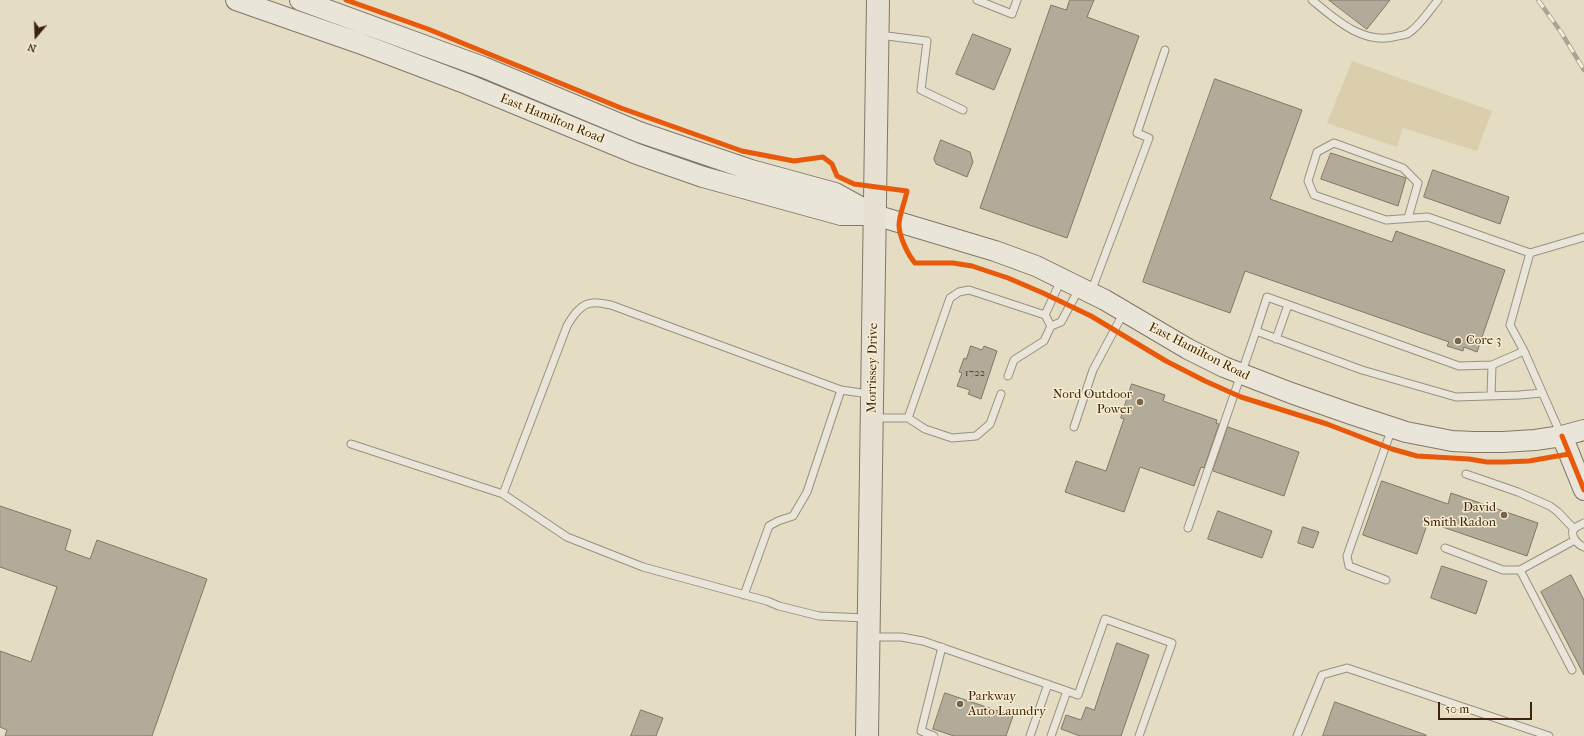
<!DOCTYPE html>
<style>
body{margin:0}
#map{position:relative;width:1584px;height:736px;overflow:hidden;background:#e4dcc3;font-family:"IM FELL French Canon",serif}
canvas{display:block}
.north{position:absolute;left:16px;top:16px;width:40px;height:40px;-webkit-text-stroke:3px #f7edd0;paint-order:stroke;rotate:199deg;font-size:11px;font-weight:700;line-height:16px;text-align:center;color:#3e230f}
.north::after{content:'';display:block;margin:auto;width:14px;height:18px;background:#3e230f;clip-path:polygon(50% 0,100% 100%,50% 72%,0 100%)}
.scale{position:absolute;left:1438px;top:702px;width:94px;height:18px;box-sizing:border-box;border:2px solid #3e230f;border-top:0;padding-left:5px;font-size:12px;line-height:14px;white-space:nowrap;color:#3e230f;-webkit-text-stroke:3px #f7edd0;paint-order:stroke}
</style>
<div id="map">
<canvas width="1584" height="736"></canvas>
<div class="north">N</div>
<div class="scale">50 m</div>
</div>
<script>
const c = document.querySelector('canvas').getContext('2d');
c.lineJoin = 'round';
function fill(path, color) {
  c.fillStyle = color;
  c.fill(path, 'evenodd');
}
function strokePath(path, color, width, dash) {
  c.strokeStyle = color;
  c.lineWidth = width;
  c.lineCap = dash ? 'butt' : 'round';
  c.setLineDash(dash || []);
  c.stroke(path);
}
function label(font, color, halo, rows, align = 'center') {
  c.font = font + ' "IM FELL French Canon",serif';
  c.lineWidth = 3;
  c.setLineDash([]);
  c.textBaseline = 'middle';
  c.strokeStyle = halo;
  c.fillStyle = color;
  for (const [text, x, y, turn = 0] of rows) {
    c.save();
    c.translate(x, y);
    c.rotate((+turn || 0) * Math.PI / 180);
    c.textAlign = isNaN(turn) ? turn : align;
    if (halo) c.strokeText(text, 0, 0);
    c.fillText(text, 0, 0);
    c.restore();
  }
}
fill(new Path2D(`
 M1352,61L1492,111L1477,151L1403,128L1397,147L1327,123Z`), '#dbceac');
const building = new Path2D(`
 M1070,0H1094L1087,17L1139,36L1067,238L980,208L1051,5L1066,10Z
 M1329,0H1390L1367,29Z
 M973,34L1011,49L994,90L956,74Z
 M1215,79L1302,110L1270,199L1392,242L1396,231L1505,270L1477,352L1464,347L1463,351L1447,346L1449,342L1245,271L1230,313L1143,282Z
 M941,140L970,152L973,162L967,177L936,164L934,159Z
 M1331,153L1406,178L1398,206L1321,179Z
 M1433,170L1509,197L1500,224L1424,197Z
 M971,346L982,350L984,346L997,351L981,399L968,394L970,390L957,386L962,373L959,372L964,358L966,359Z
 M1132,384L1165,395L1163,401L1217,420L1216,423L1219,424L1204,468L1201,467L1194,486L1140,467L1124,512L1065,492L1076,461L1106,471L1124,419L1121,418Z
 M1228,427L1299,452L1284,496L1213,471Z
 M1382,481L1448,504L1451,493L1538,523L1527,556L1428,522L1417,554L1363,535Z
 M0,506L71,530L65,550L90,559L97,540L207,579L152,736H5L7,730L0,727V651L31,662L57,587L0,567Z
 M1218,511L1272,531L1262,558L1208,539Z
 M1303,527L1319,532L1313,548L1298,543Z
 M1442,566L1487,581L1476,614L1431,598Z
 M1571,575L1584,600V675L1541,592Z
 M1117,643L1149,655L1121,736H1080L1061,729L1066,715L1081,720L1086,707L1094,710Z
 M945,693L1013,716L1006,736H954L933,729Z
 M1335,702L1426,735V736H1323Z
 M641,710L663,718L656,736H631Z`);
fill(building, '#b2ab9a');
strokePath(building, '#807768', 1);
const lane = new Path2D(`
 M977,0L1012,14L1017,0
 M1312,0C1336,20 1364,46 1398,36C1402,35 1407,35 1410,32C1420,25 1430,10 1438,0
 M879,35L927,41L921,90L963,110
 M1408,218L1418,183L1403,168L1334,143L1317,152L1308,181L1314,195L1386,220L1428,217L1530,253L1510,325L1524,351L1561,435
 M1530,253L1584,237
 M1061,280L1045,315L1051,326L1061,322L1079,289
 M1091,292L1149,138L1137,133L1165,50
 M1256,331L1267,297L1459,366L1492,365L1524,351
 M1276,339L1288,305
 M1008,376L1014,360L1044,341L1051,326
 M1491,396L1492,365
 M874,418H908L950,298L959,292L969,290L1045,315
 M908,418L925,429L952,438L976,436L990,424L1001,394
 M1074,427L1093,370L1124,312
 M351,444L503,494L567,537L643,567L767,601L779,606L819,616L866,618
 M1466,474L1518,492L1550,506L1558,512L1574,529
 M503,494L567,326C572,317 580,304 592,303C598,302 605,304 611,305L841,390L869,394
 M1584,523C1581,525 1577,526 1575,528C1568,534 1578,545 1584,547
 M1188,528L1256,331L1362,370L1456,397L1519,395L1542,393
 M1445,548L1503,570H1520L1575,540
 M1520,570L1572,670
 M1386,580L1349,566L1347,556L1392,428
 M744,595L769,526L778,521L793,516L807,492L841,390
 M871,637H901L923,641L1067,691L1051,736
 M1067,691L1078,695L1105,619L1172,643L1139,736
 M934,736L921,731L942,647
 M1030,736L1048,684
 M1297,736L1322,675L1347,668L1549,736`);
const secondary = new Path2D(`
 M236,0L359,43L467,84L637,154L703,177L841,215H872
 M300,0L483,67L639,132L751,170L835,193L875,215L995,251L1036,266L1105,300L1188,349L1224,367L1291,393L1351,414L1406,432L1452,441L1473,442H1503L1535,440L1562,436L1584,430
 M1562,436L1584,490`);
const primary = new Path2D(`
 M867,736L878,0`);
strokePath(lane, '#999080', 9);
strokePath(secondary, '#807768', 22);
strokePath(primary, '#807768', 24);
strokePath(lane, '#e9e5d9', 7);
strokePath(secondary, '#e9e5d9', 20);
strokePath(primary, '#e6e1d2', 22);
const rail = new Path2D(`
 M1538,0L1561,32L1584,70`);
strokePath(rail, '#a9a398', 4.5);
strokePath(rail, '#f7edd0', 3, [9]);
strokePath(new Path2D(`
 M346,0L428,29L621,108L742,151L794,161L823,157L832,164L837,176L854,184L907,191C905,202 899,215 899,225C899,236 908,255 915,263H953L972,266L1008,278L1043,293L1091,316L1166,361L1205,381L1241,397L1327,424L1392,449L1417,456L1469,459L1487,462H1505L1529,461L1569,454
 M1562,436L1584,490`), '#e8590c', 5);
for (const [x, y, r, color] of [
 [1458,341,4,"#78644e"],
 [1140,402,4,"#78644e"],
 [1504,515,4,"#78644e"],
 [960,704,4,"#78644e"]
]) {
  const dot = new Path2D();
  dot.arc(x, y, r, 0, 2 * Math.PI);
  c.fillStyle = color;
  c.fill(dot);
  strokePath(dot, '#f7edd0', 1.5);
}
label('11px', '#5b4532', null, [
 ["1722",975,373]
]);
label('13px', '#3e230f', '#f7edd0', [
 ["East Hamilton Road",552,119,22],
 ["East Hamilton Road",1199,352,27],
 ["Morrissey Drive",873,368,-89]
]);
label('13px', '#3e230f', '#f7edd0', [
 ["Core 3",1466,341],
 ["Nord Outdoor",1132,395,"right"],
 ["Power",1132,410,"right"],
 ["David",1496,508,"right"],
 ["Smith Radon",1496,523,"right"],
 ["Parkway",968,697],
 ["Auto Laundry",968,712]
], 'left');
</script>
